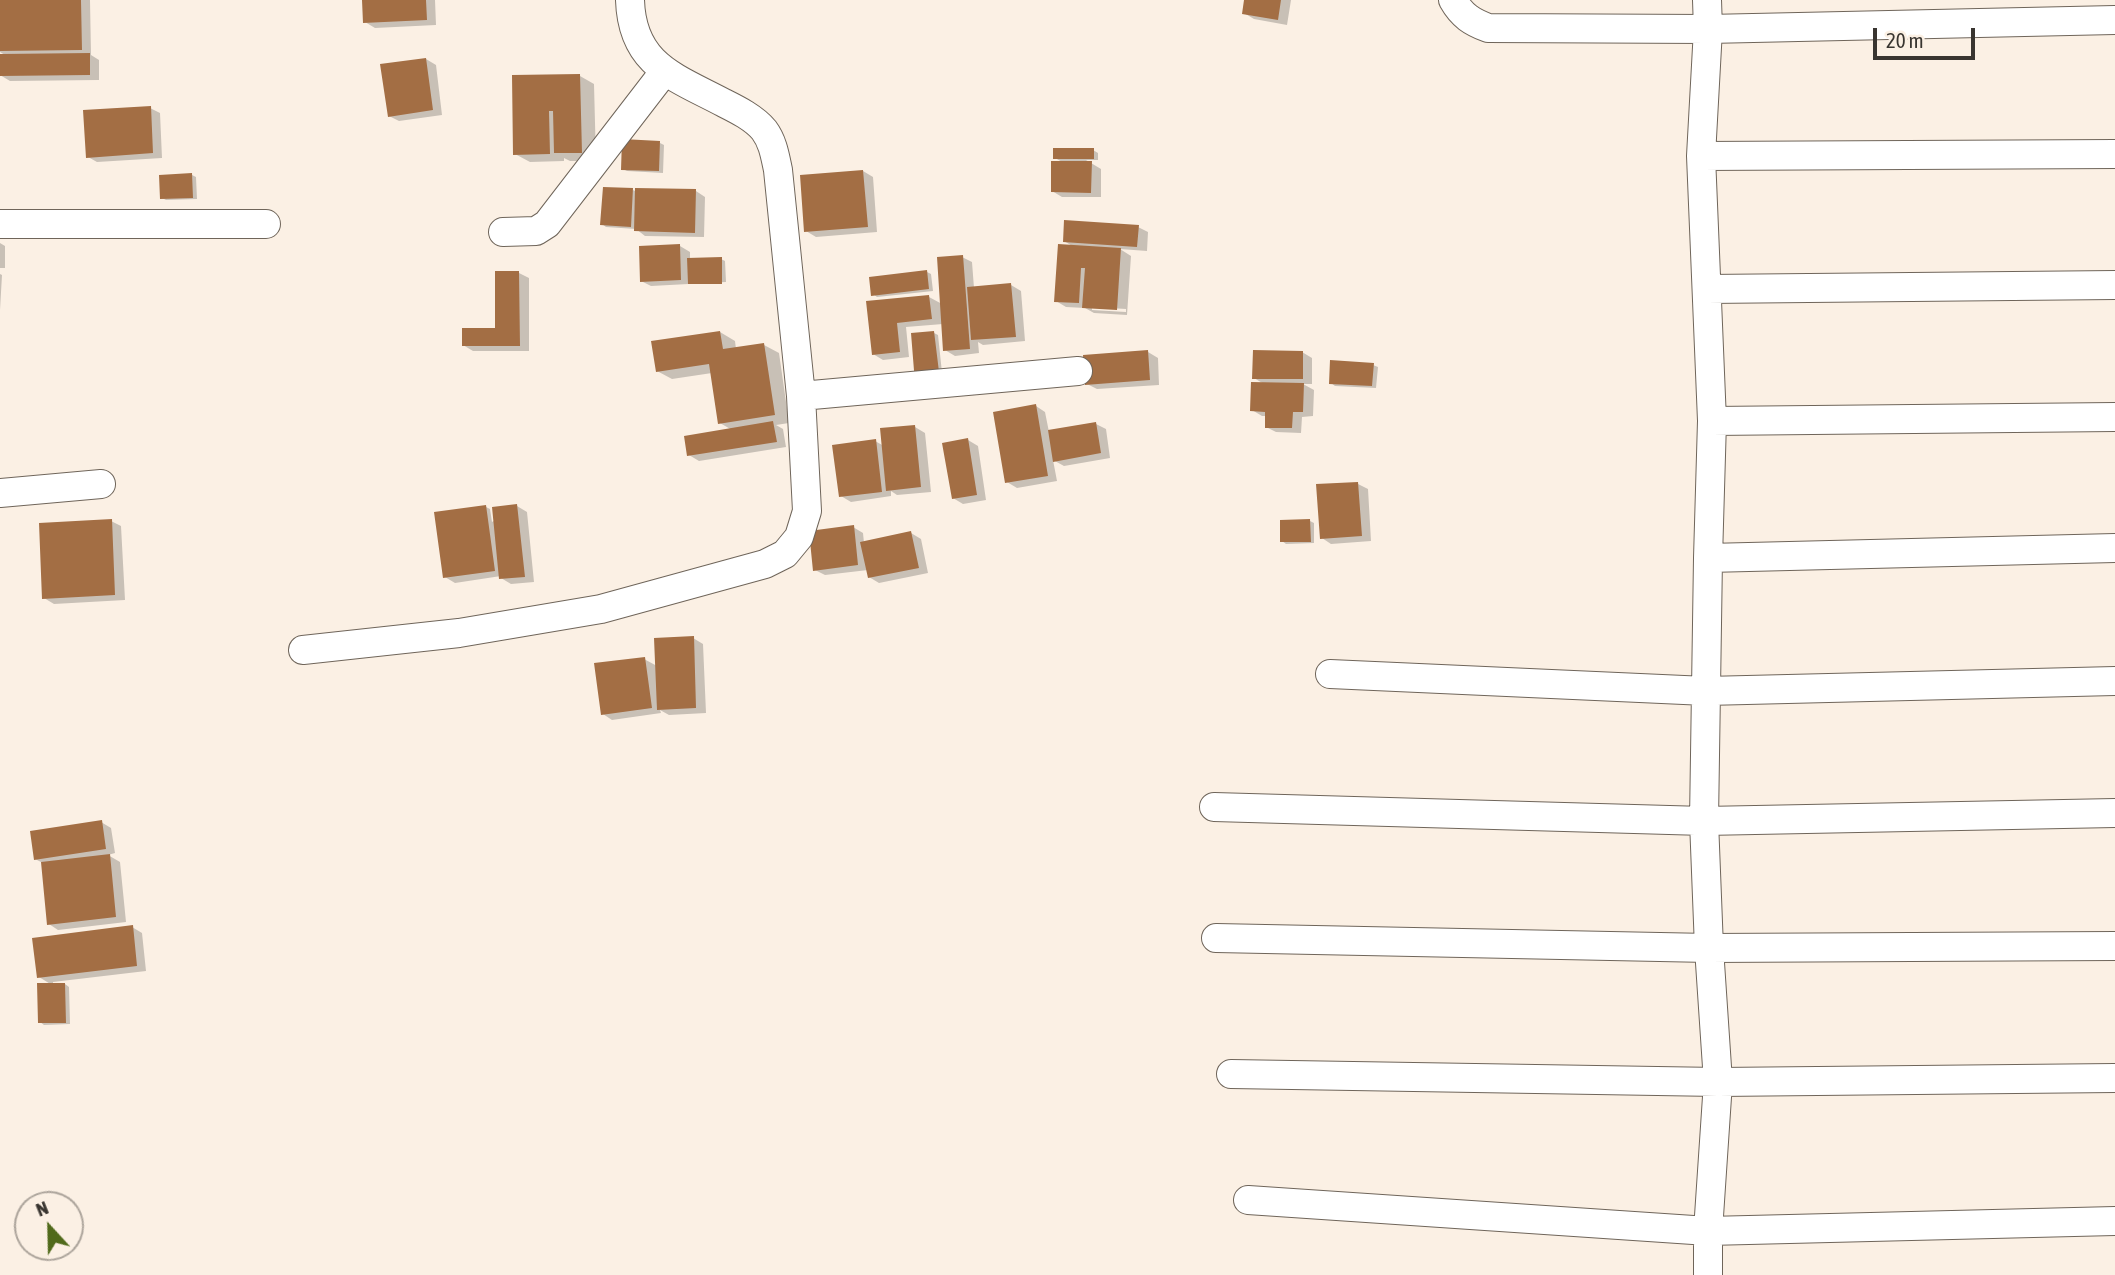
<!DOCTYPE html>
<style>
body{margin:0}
#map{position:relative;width:2115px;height:1275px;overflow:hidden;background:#fbf0e4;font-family:"Asap Condensed",sans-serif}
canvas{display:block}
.north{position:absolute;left:14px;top:1191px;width:70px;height:70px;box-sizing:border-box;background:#fbf0e4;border:2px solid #ada59c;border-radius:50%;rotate:338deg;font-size:19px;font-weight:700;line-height:28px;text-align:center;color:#393530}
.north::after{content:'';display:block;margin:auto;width:24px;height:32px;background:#506a1b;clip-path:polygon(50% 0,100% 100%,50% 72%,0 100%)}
.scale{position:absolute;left:1873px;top:28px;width:102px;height:32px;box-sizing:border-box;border:4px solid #393530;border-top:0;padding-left:9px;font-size:21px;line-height:24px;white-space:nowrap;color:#393530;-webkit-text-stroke:5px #fbf0e4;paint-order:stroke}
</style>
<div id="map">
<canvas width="2115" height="1275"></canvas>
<div class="north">N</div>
<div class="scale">20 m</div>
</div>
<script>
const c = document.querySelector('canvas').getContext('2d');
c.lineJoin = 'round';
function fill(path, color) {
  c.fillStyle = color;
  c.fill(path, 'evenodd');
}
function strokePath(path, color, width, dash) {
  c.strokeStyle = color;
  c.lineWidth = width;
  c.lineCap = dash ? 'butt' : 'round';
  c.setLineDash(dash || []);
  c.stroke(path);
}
fill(new Path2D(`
 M0,0H90L91,55L99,60V80L10,81L0,75V55H5L0,52Z
 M364,0H435L436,25L375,28L365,22Z
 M1246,0H1291L1287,25L1254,19L1244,13Z
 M426,59L436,65L442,115L399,121L389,116Z
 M580,76L594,84L596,161H570L564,158V161L530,162L515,154L514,77Z
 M150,108L160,113L162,158L97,162L88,157Z
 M660,143L664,145L663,173L627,171L623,169Z
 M1093,150L1098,153V160H1086L1101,169V197H1062L1052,191L1064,163L1055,158Z
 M863,171L873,177L877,232L816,237L806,231Z
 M192,175L196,177L197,199L166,200L162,198Z
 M633,190L637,192L696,191L705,197L704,237L645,236L636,229L606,227L602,224Z
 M1138,227L1148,232L1147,251L1120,249L1131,256L1127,315L1094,313L1085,308L1066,307L1056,301L1074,247L1064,241ZM1092,307L1126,309V312L1092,310Z
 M0,243L5,246V268H0Z
 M680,246L690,252V259H721L725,261L726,282L651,286L641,281Z
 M962,257L972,262L974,288L1011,285L1021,291L1025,341L983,345L978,342L979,353L955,356L945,350L943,324L906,327L909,357L883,360L873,354L868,303L929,297L942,304Z
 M927,272L931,274L933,291L877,297L873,294Z
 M497,273H519L529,278V351H473L463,345L497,330Z
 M0,274L2,275L0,310Z
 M720,332L735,341L736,349L764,345L779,353L789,423L776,425L783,429L786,447L699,461L689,455L732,430L720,423L712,373L672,379L657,371Z
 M934,333L938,335L943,382L921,384Z
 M1148,352L1158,358L1159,385L1097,389L1087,384Z
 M1302,352L1312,358V384H1303L1314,390L1313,416L1302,417L1301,433L1276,432L1266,427V416H1262L1252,410L1264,384L1254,378Z
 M1373,365L1378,367L1376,388L1335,386L1331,383Z
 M1036,406L1045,412L1049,432L1096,424L1106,429L1110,458L1064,466L1053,460L1057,481L1017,488L1007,482Z
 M915,427L925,433L931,492L897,495L891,491V496L851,502L841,496L875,441L884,446Z
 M968,440L978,446L986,500L963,504L953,498Z
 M1358,484L1368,489L1371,541L1331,544L1322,538Z
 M517,506L527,512L534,582L511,584L501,578V576L455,583L445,577L486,507L490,509L492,522Z
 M111,521L121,526L125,600L54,604L44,598Z
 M1310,521L1314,523V543L1286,544L1282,541Z
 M853,527L863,533L864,543L911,533L921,539L928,573L879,583L869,577L868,570L825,575L815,570Z
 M693,638L703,644L706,713L669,715L660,710L661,713L612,720L603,714L644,659L657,666Z
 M101,822L111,828L115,853L108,855L120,862L126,922L58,930L49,924L43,863L35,859Z
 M132,927L142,933L146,971L53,982V985L65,984L69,987L70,1024L44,1025L40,1022L52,985L39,977Z`), '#0003');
fill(new Path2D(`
 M0,0H81L82,50L0,51Z
 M362,0H426L427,20L363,23Z
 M1244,0H1281L1278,20L1242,14Z
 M90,53V75L0,76V54Z
 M426,58L433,110L388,117L380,64Z
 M580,74L582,153H554L553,111H549L550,154L513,155L512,75Z
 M151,106L153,153L86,158L83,110Z
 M622,139L660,141L659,171L621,170Z
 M1053,148H1094V159H1053Z
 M1051,161H1092L1091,193L1051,192Z
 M863,170L868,227L804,232L800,175Z
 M192,173L193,198L160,199L159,175Z
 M603,187L633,188L631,227L600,225Z
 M635,188L696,189L695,233L634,231Z
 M1064,220L1139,225L1137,247L1063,242Z
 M680,244L681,280L640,282L639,246Z
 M1058,244L1121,248L1117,310L1082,308L1085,268H1081L1079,303L1054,302Z
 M963,255L970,349L943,351L937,257Z
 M722,257V284H688L687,258Z
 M927,270L929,289L871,296L869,277Z
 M495,271H519L520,346H462V328H495Z
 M1011,283L1016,337L971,340L967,287Z
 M929,295L932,319L897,323L900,352L872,355L866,301Z
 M720,331L723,349L764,343L775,415L718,424L709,364L656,372L651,341Z
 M934,331L940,380L915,383L911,333Z
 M1148,350L1150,380L1085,385L1083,355Z
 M1253,350L1303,351V379H1252Z
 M1330,360L1374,363L1372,386L1329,384Z
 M1251,382L1304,383L1303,412H1293L1292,428H1265V412L1250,411Z
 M1036,404L1048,476L1005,483L993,412Z
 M773,421L777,442L687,456L684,436Z
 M1096,422L1101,453L1053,462L1048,430Z
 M915,425L921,487L886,491L880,428Z
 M968,438L977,495L952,499L942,443Z
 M876,439L882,492L839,497L832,445Z
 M1358,482L1362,536L1320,539L1316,484Z
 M517,504L525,577L499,579L492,507Z
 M486,505L495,571L443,578L434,512Z
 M112,519L115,595L42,599L39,523Z
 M1310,519L1311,542H1280V520Z
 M854,525L858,565L813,571L809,531Z
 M911,531L919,568L868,578L860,542Z
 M694,636L696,708L657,710L654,638Z
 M645,657L652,708L601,715L594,663Z
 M102,820L106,849L34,860L30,831Z
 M110,854L116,917L47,925L41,862Z
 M133,925L137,966L37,978L32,938Z
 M37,983H65L66,1023H38Z`), '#a36e44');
const street = new Path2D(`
 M1453,0C1462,16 1472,22 1488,28L1708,29L2115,20
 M1707,0L1708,29L1701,156L1712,421L1708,558L1704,821L1709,948L1718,1082L1708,1231V1275
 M1701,156L2115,154
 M0,224H266
 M503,232L536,231L547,224L664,72
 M1707,289L2115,285
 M801,396L1078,371
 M1712,421L2115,417
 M0,493L101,484
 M1708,558L2115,548
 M303,650L459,633L601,609L765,564L785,554L799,537L807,511L801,396L778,170C775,156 773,142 764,130C754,118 738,110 724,103C675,77 632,65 630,0
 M1330,674L1706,691L2115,681
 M1214,807L1704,821L2115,813
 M1216,938L1709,948L2115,946
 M1231,1074L1718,1082L2115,1078
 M1248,1200L1708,1231L2115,1221`);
strokePath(street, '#6f655a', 30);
strokePath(street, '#fff', 28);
</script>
